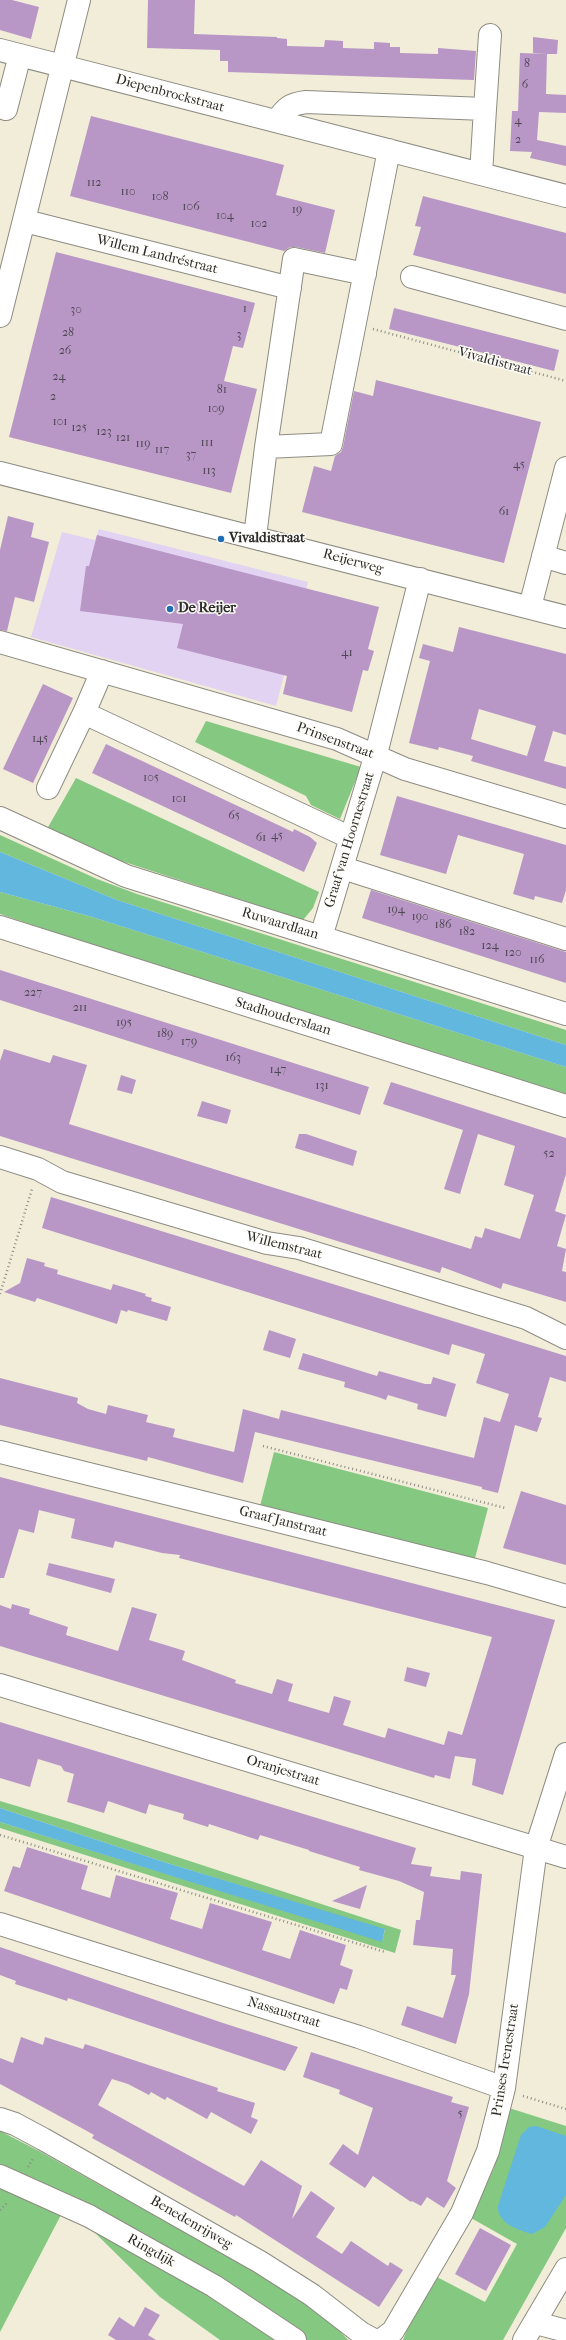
<!DOCTYPE html>
<meta charset="utf-8">
<style>
body{margin:0}
canvas{display:block;background:#f1edd8}
</style>
<canvas width="566" height="2340"></canvas>
<script>
const c = document.querySelector('canvas').getContext('2d');
c.lineJoin = 'round';
function fill(path, color) {
  c.fillStyle = color;
  c.fill(path, 'evenodd');
}
function strokePath(path, color, width, dash) {
  c.strokeStyle = color;
  c.lineWidth = width;
  c.lineCap = dash ? 'butt' : 'round';
  c.setLineDash(dash || []);
  c.stroke(path);
}
function label(font, color, halo, rows, align = 'center') {
  c.font = font + ' "IM FELL French Canon",serif';
  c.lineWidth = 3;
  c.setLineDash([]);
  c.textBaseline = 'middle';
  c.strokeStyle = halo;
  c.fillStyle = color;
  for (const [text, x, y, turn = 0] of rows) {
    c.save();
    c.translate(x, y);
    c.rotate((+turn || 0) * Math.PI / 180);
    c.textAlign = isNaN(turn) ? turn : align;
    if (halo) c.strokeText(text, 0, 0);
    c.fillText(text, 0, 0);
    c.restore();
  }
}
fill(new Path2D(`
 M99,529L308,582L276,706L31,637L62,532L95,540Z`), '#e3d3f2');
fill(new Path2D(`
 M206,721L361,767L340,819L311,805L306,796L195,742Z
 M76,778L319,892L313,908L303,920L112,858L47,829Z
 M0,835L97,879L137,894L566,1030V1045L117,900L0,852Z
 M0,892L89,916L566,1067V1096L463,1061L206,983L0,914Z
 M274,1452L488,1508L473,1566L259,1510Z
 M0,1801L70,1822L401,1930L395,1953L0,1828V1822L382,1941L385,1930L167,1863L0,1808Z
 M509,2108L566,2126V2228L503,2340H403L414,2312L435,2276L485,2302L517,2244L471,2218L494,2168Z
 M0,2131L39,2151L273,2282L330,2320L348,2340H300L0,2171Z
 M0,2186L62,2213L0,2332Z
 M83,2221L179,2275L276,2340H220L160,2297Z`), '#84c882');
fill(new Path2D(`
 M0,852L117,900L566,1045V1067L89,916L0,892Z
 M0,1808L167,1863L385,1929L382,1942L0,1822Z
 M536,2126L566,2136V2195L545,2227L532,2234C518,2230 497,2223 498,2206L521,2135L529,2127Z`), '#61b7de');
fill(new Path2D(`
 M0,0H12L39,7L31,39L0,30Z
 M148,0H195L194,34L277,37V38L287,39V46L324,47L325,40L343,41V48L374,49V42L390,43V47H400V53L438,54V48L476,51L474,80L228,72V61H220V50L147,48Z
 M533,37L558,40L557,54H533Z
 M520,53L547,54L546,94L566,95V113L539,112L537,140L566,146V166L530,158L532,152L510,151L512,111H518Z
 M91,116L284,165L276,195L335,210L325,253L296,247H290L284,251L70,196Z
 M423,196L566,233V294L413,255L421,227L415,226Z
 M56,252L255,303L243,348L233,346L224,381L257,389L231,493L9,437Z
 M394,308L559,350L554,371L389,329Z
 M376,380L541,422L504,563L302,512L314,466L331,471L335,456L341,452L343,447L354,391L373,396Z
 M8,516L34,523L31,537L49,542L34,602L15,597L7,631L0,630V550Z
 M97,535L379,607L368,649L374,651L368,671L363,670L352,712L283,694L287,676L177,648L183,624L80,611L86,566H89Z
 M459,627L566,654V735L553,731L544,761L566,767V789L471,761L473,756L439,747L438,750L409,743L430,661L419,658L423,644L453,652ZM479,709L536,726L527,756L471,739Z
 M43,684L73,698L33,783L3,769Z
 M106,744L293,832L294,829L310,837L317,843L304,872L92,773Z
 M397,796L566,845V890L562,903L535,896L534,900L513,894L524,854L458,835L446,874L380,855Z
 M371,890L566,952V983L362,918Z
 M0,970L369,1087L360,1115L0,1000Z
 M4,1049L50,1063L53,1055L87,1065L69,1124L471,1249L475,1236L482,1238L485,1228L520,1239L534,1195L504,1185L515,1146L478,1134L460,1194L444,1189L463,1130L383,1104L391,1082L566,1138V1174L555,1211L566,1215L557,1246L566,1249L562,1271L566,1272V1302L503,1283L501,1289L442,1267L440,1273L0,1136V1061Z
 M121,1075L136,1080L132,1094L117,1090Z
 M202,1101L231,1110L227,1124L197,1116Z
 M299,1134H306L357,1151L353,1166L295,1148Z
 M51,1197L566,1356V1382L550,1377L538,1417L542,1418L537,1432L515,1425L498,1493L482,1489V1487L255,1432L243,1483L148,1457L147,1461L0,1425V1378L78,1398L77,1403L88,1409L106,1414L108,1405L148,1415L146,1422L175,1429L173,1437L234,1452L243,1409L279,1419L281,1410L474,1458L484,1417L500,1422L509,1394L476,1383L485,1354L452,1344L449,1355L42,1228Z
 M27,1258L45,1263L44,1266L58,1270L57,1274L111,1290L113,1284L146,1294L145,1296L152,1298L151,1301L171,1307L167,1321L128,1310L127,1312L121,1310L117,1324L37,1298L35,1302L4,1292L20,1283Z
 M269,1330L296,1339L290,1358L263,1350Z
 M303,1353L377,1376L379,1371L425,1384H431L433,1377L456,1384L446,1417L417,1409L418,1404L388,1395L386,1400L378,1397L344,1387L345,1382L298,1369Z
 M0,1477L555,1620L503,1795L472,1785L476,1759L455,1756L450,1779L435,1775L434,1778L0,1646V1605L11,1609L12,1604L30,1609L29,1614L68,1627L66,1635L118,1651L132,1607L157,1614L149,1640L185,1651L182,1660L236,1680L235,1683L272,1694L277,1679L293,1684L288,1701L329,1713L334,1696L351,1701L343,1725L385,1738L388,1728L444,1745L448,1731L462,1735L492,1637L179,1558L180,1555L162,1553L115,1541L113,1548L71,1538L75,1519L39,1510L34,1533L19,1529L4,1578H0Z
 M521,1491L566,1505V1565L503,1548Z
 M49,1563L115,1579L111,1593L46,1575Z
 M407,1667L430,1673L426,1687L404,1681Z
 M0,1722L416,1848L411,1864L432,1867L430,1876L460,1880L461,1871L482,1874L469,1994L456,2044L401,2025L407,2006L443,2018L456,1975H451L453,1949L413,1945L416,1920H420L424,1892L399,1881L359,1870L360,1867L309,1851V1850L260,1835L258,1840L209,1824L208,1827L183,1819L184,1814L149,1804L146,1814L108,1801L104,1813L67,1802L74,1774L64,1771L61,1766L38,1759L30,1787L0,1778Z
 M27,1847L88,1866L81,1889L110,1898L116,1875L178,1893L170,1919L202,1929L210,1903L272,1922L262,1950L290,1959L300,1930L346,1945L340,1965L353,1970L347,1990L340,1988L334,2004L4,1891L13,1866L20,1868Z
 M367,1885L360,1909L332,1901Z
 M0,1947L223,2023L298,2047L285,2071L68,1998L67,2001L43,1993L15,1984L16,1981L0,1975Z
 M21,2037L43,2045L45,2037L83,2049L85,2044L218,2088L217,2091L255,2103L251,2117L258,2120L251,2134L211,2112L207,2119L167,2097L165,2100L151,2092L149,2095L128,2084L112,2079L98,2105L244,2186L261,2160L302,2186L292,2219L311,2191L335,2208L316,2237L342,2254L351,2241L388,2266L390,2262L403,2270L379,2307L236,2215L235,2217L92,2138L94,2135L87,2131L0,2084V2058L13,2063Z
 M311,2052L453,2097L451,2102L469,2107L447,2181L456,2188L444,2208L427,2197L421,2206L412,2201L411,2202L373,2176L365,2188L329,2164L343,2144L358,2155L373,2108L339,2094L340,2090L303,2077Z
 M480,2228L511,2245L486,2291L455,2274Z
 M145,2307L160,2315L148,2335L156,2340H116L108,2335L119,2317L134,2327Z`), '#b897c6');
const minor = new Path2D(`
 M0,50L566,196
 M0,107L6,109L20,55
 M485,109L490,35
 M277,121C285,108 290,104 306,102L485,109L481,174
 M25,221L290,288
 M412,277L566,319
 M0,316L79,0
 M266,447L294,259L365,274
 M0,473L566,617
 M255,537L266,447L331,444L389,150
 M543,556L566,563
 M530,607L566,468
 M0,642L337,739L405,769L566,817
 M102,671L84,713L351,838
 M48,788L84,713
 M0,818L126,876L566,1014
 M343,868L566,939
 M0,927L566,1106
 M321,937L376,754L420,579
 M0,1157L38,1169L62,1182L267,1243L299,1248L526,1318L566,1338
 M0,1452L487,1573L566,1596
 M0,1685L566,1857
 M0,1924L359,2037L504,2088
 M0,2119L15,2124L43,2139L260,2262L312,2295L361,2333L374,2340
 M0,2176L89,2216L214,2286L295,2340
 M536,2323L566,2331
 M381,2340L393,2331L462,2213L488,2151L504,2088L536,1848L566,1754
 M524,2340L566,2269`);
strokePath(minor, '#8e8c82', 24);
strokePath(new Path2D(`
 M373,329L566,381
 M0,1294L32,1189
 M263,1446L505,1508
 M0,1835L385,1952
 M523,2096L566,2109
 M28,2167L34,2157
 M0,2210L8,2202`), '#8e8c82', 2.5, [1, 3]);
strokePath(minor, '#fff', 22);
for (const [x, y, r, color] of [
 [221,539,4,"#1f6fb2"],
 [170,609,4,"#1f6fb2"]
]) {
  const dot = new Path2D();
  dot.arc(x, y, r, 0, 2 * Math.PI);
  c.fillStyle = color;
  c.fill(dot);
  strokePath(dot, '#fdfcf7', 1.5);
}
label('12px', '#4e4652', null, [
 ["8",527,64],
 ["6",525,85],
 ["4",518,121],
 ["2",518,140],
 ["112",94,183],
 ["110",128,192],
 ["108",160,197],
 ["106",191,207],
 ["19",297,210],
 ["104",225,216],
 ["102",259,224],
 ["1",245,309],
 ["30",76,310],
 ["28",68,333],
 ["3",239,335],
 ["26",65,351],
 ["24",59,377],
 ["81",222,390],
 ["2",53,397],
 ["109",216,409],
 ["101",60,422],
 ["125",79,428],
 ["123",104,432],
 ["121",123,438],
 ["111",207,443],
 ["119",143,444],
 ["117",162,450],
 ["37",191,455],
 ["45",519,465],
 ["113",209,471],
 ["61",504,512],
 ["41",347,653],
 ["145",40,739],
 ["105",151,778],
 ["101",179,799],
 ["65",234,816],
 ["45",277,836],
 ["61",261,838],
 ["194",396,910],
 ["190",420,917],
 ["186",443,925],
 ["182",467,932],
 ["124",490,946],
 ["120",513,953],
 ["116",537,960],
 ["227",33,993],
 ["211",80,1008],
 ["195",124,1023],
 ["189",165,1034],
 ["179",189,1042],
 ["163",233,1058],
 ["147",278,1070],
 ["131",322,1086],
 ["52",549,1154],
 ["5",460,2114]
]);
label('14px', '#2b2b2b', '#fdfcf7', [
 ["Diepenbrockstraat",170,94,15],
 ["Willem Landréstraat",157,255,14],
 ["Vivaldistraat",495,362,15],
 ["Reijerweg",353,562,15],
 ["Prinsenstraat",335,741,20],
 ["Graaf van Hoornestraat",350,840,-73],
 ["Ruwaardlaan",280,924,17],
 ["Stadhouderslaan",283,1017,17],
 ["Willemstraat",284,1246,14],
 ["Graaf Janstraat",283,1522,14],
 ["Oranjestraat",283,1771,17],
 ["Nassaustraat",284,2013,17],
 ["Prinses Irenestraat",506,2060,-81],
 ["Benedenrijweg",191,2223,30],
 ["Ringdijk",151,2251,29]
]);
label('bold 14px', '#2b2b2b', '#fdfcf7', [
 ["Vivaldistraat",229,539],
 ["De Reijer",178,609]
], 'left');
</script>
